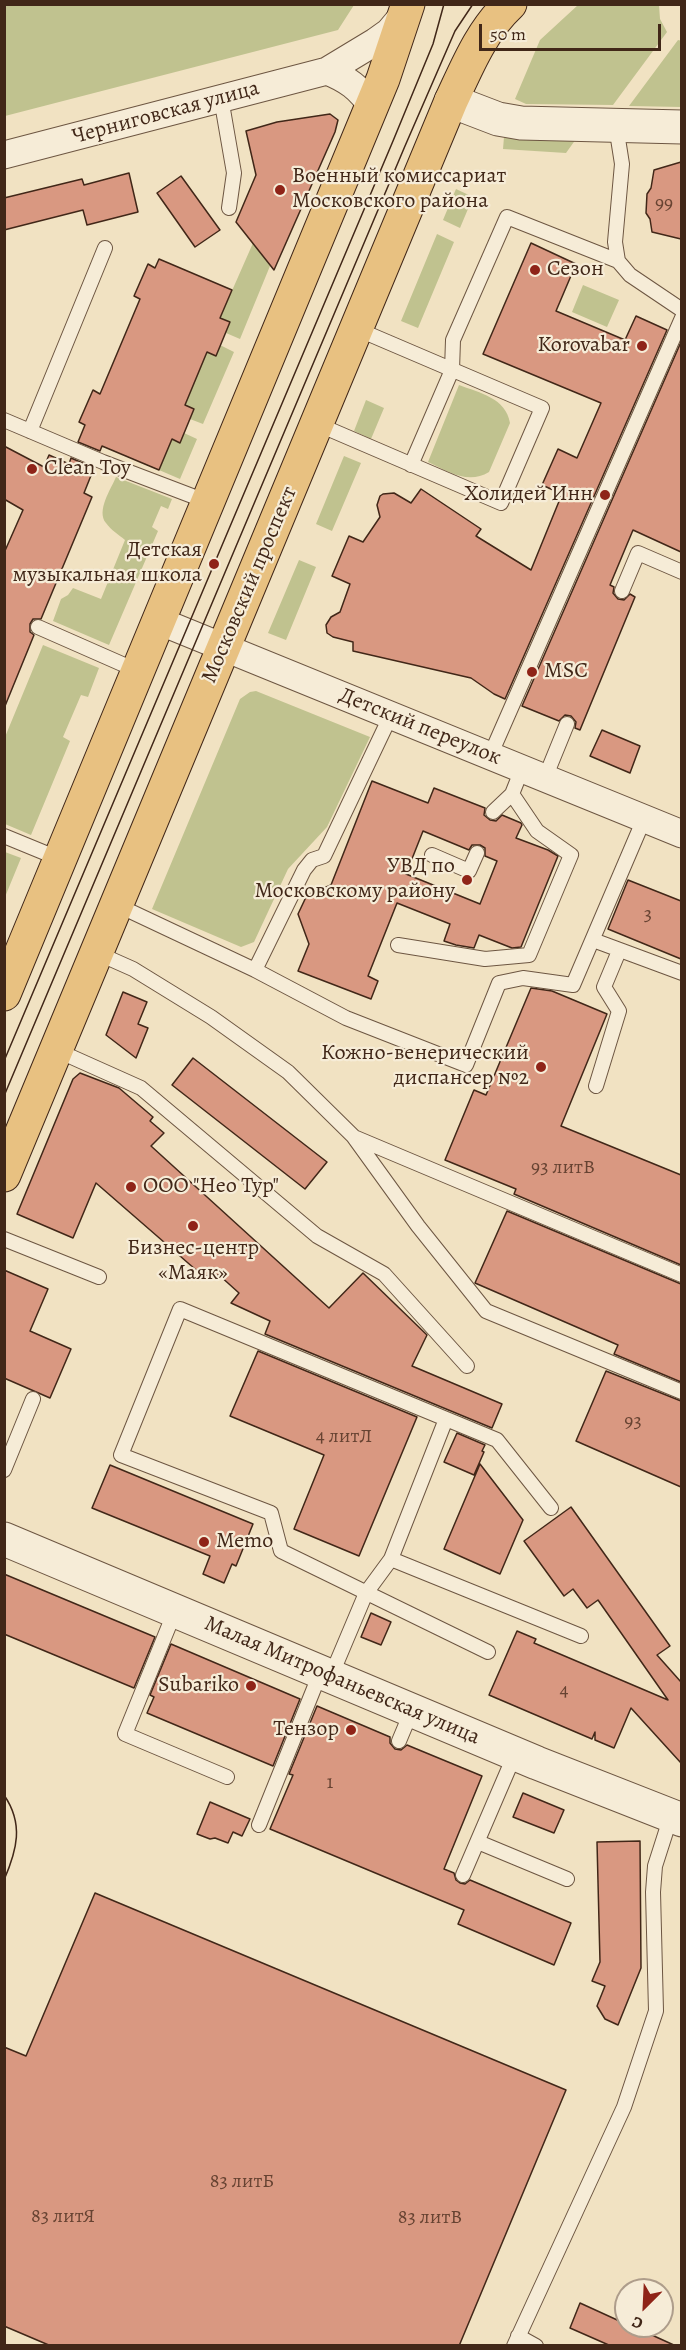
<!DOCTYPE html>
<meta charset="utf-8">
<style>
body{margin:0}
#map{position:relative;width:686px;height:2350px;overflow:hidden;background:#f1e2c2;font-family:Alegreya,serif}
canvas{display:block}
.frame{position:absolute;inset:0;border:6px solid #412718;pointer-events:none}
.north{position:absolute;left:614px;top:2278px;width:60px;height:60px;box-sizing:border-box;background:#f6ecd7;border:2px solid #ae9d8b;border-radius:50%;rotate:204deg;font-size:16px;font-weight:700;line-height:24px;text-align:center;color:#412718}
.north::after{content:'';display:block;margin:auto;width:21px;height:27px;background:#8f2418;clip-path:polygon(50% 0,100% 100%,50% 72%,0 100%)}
.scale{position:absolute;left:479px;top:24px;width:182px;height:27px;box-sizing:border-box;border:3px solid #412718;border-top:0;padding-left:8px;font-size:18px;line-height:21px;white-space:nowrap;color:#412718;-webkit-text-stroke:4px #f6ecd7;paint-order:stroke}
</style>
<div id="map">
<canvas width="686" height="2350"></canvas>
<div class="frame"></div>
<div class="north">С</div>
<div class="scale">50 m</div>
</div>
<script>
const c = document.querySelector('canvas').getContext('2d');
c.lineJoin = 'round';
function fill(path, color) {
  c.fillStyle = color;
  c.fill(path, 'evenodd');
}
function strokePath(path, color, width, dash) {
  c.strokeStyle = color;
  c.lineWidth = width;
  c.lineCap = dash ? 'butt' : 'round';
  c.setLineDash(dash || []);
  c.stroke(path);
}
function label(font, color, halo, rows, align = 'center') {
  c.font = font + ' Alegreya,serif';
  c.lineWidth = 4.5;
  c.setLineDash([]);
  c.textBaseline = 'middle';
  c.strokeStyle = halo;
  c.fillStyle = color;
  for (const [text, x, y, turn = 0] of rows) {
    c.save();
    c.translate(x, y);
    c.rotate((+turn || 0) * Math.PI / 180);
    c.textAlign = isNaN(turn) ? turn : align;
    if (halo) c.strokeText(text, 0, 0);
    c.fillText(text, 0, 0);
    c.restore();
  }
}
fill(new Path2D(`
 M5,4H354V5L338,30L5,116Z
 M578,5H659L660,19L667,32L613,105L526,104L515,99L540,40Z
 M678,40L682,41L681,107L629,106Z
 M504,137L576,139L566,153L503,149Z
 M456,189L473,197L460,228L443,220Z
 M437,234L454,242L418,328L401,321Z
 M253,243L270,266L240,339L226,333L230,322L220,318Z
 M583,285L619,300L607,327L572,312Z
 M220,345L234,352L203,424L190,419L194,409L185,405L207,352Z
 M459,385C480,393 506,398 510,423L489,472C468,485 447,471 428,462Z
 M366,400L384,408L371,439L354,431Z
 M184,433L197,439L180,479L159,470L172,439L180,442Z
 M344,456L361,463L332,531L316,524Z
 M116,477L172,499L168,509L161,506L152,527L158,531L109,645L53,621L61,599L68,595L73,588L101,599L125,540C119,535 111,530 106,523C96,511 111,489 116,477Z
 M299,560L316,567L286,640L268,633Z
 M43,645L99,668L88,697L81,695L63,737L70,741L31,835L5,824V737Z
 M256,691L370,737L327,827L288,869L254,942L241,947L152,909L240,699L250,692Z
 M5,852L21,858L5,897Z`), '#c0c28f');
const building = new Path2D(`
 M330,114L338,120L335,132L274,270L236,222L256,175L246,131L277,122Z
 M681,162V239L652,232L650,219L646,213L647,194L651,188L654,170Z
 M129,173L138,212L87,225L83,210L4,230V198L82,179L84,185Z
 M181,176L220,230L195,247L157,193Z
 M531,243L576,264L556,311L625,340L636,316L667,330L505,699L494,694L471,678L353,651V642L333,637L327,633L326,625L331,617L340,612L350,584L332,576L349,536L363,542L380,517L377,505L380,496L383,494L394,493L411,503L421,489L481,529L476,536L531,570L562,494L542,485L558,449L577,458L601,403L483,354Z
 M159,259L232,290L220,318L230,322L216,356L207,352L185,405L194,409L180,443L172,439L159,470L102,446L100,451L78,442L85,425L79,422L93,390L100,394L140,299L134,296L148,264L155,268Z
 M681,342V552L633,530L610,585L614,587L613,593L618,599L624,600L630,594L635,597L580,730L575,728L576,722L571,716L565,715L559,721L522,706Z
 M4,446L44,467L49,455L69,464L71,458L94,468L84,493L92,497L41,619H33L30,624V632L34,635L5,706L4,553L23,510L4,499Z
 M602,730L640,746L630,773L590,756Z
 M372,781L428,803L434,788L485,808L484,815L490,820L496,821L502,815L521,823L522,825L516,838L548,850L558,856L521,947L512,948L479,935L474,948L456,945L444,941L450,924L397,903L368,976L378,981L371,999L298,971L309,944L298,914L307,895L331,885ZM423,831L469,850L472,845H480L485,848V856L497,861L480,904L406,874Z
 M628,880L681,901V959L608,929Z
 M531,988L552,991L607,1014L561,1126L681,1175V1265L514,1194L516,1189L445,1160L474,1090L486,1095Z
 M123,992L147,1002L138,1024L148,1028L136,1058L106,1035Z
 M193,1058L327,1162L305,1189L172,1085Z
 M80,1073L119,1088L153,1117L150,1121L164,1133L151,1146L329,1308L363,1273L427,1335L412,1366L502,1404L492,1428L265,1334L270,1321L231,1303L239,1293L219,1275L203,1276L96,1183L73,1238L17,1214L73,1079Z
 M507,1211L681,1284V1382L614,1354L618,1345L475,1283Z
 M4,1270L48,1289L30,1331L71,1349L50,1398L4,1378Z
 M258,1351L417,1417L359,1556L294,1529L324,1455L230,1416Z
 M606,1371L681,1401V1487L576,1441Z
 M457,1433L485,1445L482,1451L484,1452L474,1475L444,1462Z
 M480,1464L523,1520L500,1574L444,1549Z
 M110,1465L253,1524L236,1566L232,1564L224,1583L203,1574L210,1556L92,1508Z
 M571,1507L670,1646L657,1655L681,1682V1763L631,1708L614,1748L595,1740V1732L592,1739L489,1695L517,1631L536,1639L534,1643L668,1700L598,1600L587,1608L573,1589L564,1596L524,1541Z
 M4,1574L155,1637L134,1688L4,1634Z
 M371,1613L391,1622L381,1645L361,1637Z
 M171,1644L300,1699L273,1766L147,1713L154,1697L150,1695Z
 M317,1706L390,1737V1743L395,1749L401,1750L407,1745L482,1776L444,1869L454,1873L456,1880L460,1883L465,1884L470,1880L571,1923L554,1965L458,1924L464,1910L270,1829L293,1775L289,1774Z
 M523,1793L564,1810L554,1833L513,1817Z
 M210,1802L250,1819L242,1836L233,1832L228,1843L215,1838L210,1839L197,1834Z
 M640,1841L641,1968L618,2025L605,2019L597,2006L605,1986L592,1981L600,1962L597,1842Z
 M95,1893L566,2090L459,2346H51L4,2326V2047L26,2056Z
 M580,2303L626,2324V2326H632L676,2346H611L570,2328Z`);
fill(building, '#d99881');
strokePath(building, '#412718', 1.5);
const service = new Path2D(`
 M221,98L234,173L229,208
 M618,261L630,275L682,310
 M4,420L103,462L208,502
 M317,424L501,503L542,408L357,329
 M30,431L105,248
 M411,465L452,370L453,340L507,217L618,261L615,242L622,164L616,126
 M622,591L638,553L682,572
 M38,627L138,671
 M490,756L682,318
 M545,778L567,724
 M493,812L512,794
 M4,836L60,859
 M432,855L469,871L477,853
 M117,905L255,970L346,1018L466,1065L499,983L523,978L573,985L644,819
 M593,940L682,973
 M398,945L485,959L529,955L571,855L537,831L512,794L522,769
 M97,953L133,969L211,1017L288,1072L353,1136L418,1226L486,1311L682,1392
 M255,970L304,870L312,860L324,856L391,715
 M56,1050L141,1088L317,1236L384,1274L467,1366
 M596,1086L619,1011L604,987L619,951
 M354,1137L682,1275
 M4,1239L99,1277
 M4,1470L33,1399
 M391,1559L446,1419
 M175,1611L125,1734L227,1777
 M488,1652L281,1551L271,1513L121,1455L180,1309L497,1440L551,1508
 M331,1676L366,1593L391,1559L581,1636
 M399,1741L412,1710
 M259,1825L321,1671
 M478,1842L567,1879
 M463,1875L515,1754
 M518,2336L536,2346
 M514,2346L624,2107L656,2011L653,1892L655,1866L671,1816`);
const minor = new Path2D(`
 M327,71C347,79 360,88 372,107
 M4,155L327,71L375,42L389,32L405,13
 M159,621L682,834`);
const tertiary = new Path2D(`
 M451,101L498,119L521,123L682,127
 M4,1539L537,1763L682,1820`);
const primary = new Path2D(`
 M4,994L383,79L408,4
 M4,1175L451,101C467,67 481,31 510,4`);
strokePath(service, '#6d5642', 16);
strokePath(minor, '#6d5642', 29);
strokePath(tertiary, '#6d5642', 35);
strokePath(primary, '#412718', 35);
strokePath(service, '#f6ecd7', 14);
strokePath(minor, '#f6ecd7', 27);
strokePath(tertiary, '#f6ecd7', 33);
strokePath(primary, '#e8c181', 33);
strokePath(new Path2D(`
 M4,1061L393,141L433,44L444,4
 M4,1096L405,146L455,31L473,4
 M4,1795C24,1824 17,1850 4,1880`), '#412718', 1.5);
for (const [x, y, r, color] of [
 [280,190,6,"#8f2418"],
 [535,270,6,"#8f2418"],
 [642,346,6,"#8f2418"],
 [32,469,6,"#8f2418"],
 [605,495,6,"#8f2418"],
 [214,564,6,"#8f2418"],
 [532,672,6,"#8f2418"],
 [467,880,6,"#8f2418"],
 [541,1067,6,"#8f2418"],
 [131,1187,6,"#8f2418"],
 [193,1226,6,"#8f2418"],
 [204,1542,6,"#8f2418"],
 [251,1686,6,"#8f2418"],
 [351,1730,6,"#8f2418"]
]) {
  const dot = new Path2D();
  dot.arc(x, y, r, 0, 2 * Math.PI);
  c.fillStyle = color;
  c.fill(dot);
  strokePath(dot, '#f6ecd7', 2);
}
label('20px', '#674332', null, [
 ["99",664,204],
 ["3",648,915],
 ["93 литВ",563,1168],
 ["93",633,1422],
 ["4 литЛ",344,1437],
 ["4",564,1691],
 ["1",330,1783],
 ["83 литБ",242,2182],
 ["83 литЯ",63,2217],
 ["83 литВ",430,2218]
]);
label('22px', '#412718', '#f6ecd7', [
 ["Черниговская улица",166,113,-15],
 ["Московский проспект",250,585,-67],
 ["Детский переулок",420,727,22],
 ["Малая Митрофаньевская улица",342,1681,23]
]);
label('22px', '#412718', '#f6ecd7', [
 ["Военный комиссариат",292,177,"left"],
 ["Московского района",292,202,"left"],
 ["Сезон",547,270,"left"],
 ["Korovabar",630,346],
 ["Clean Toy",44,469,"left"],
 ["Холидей Инн",593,495],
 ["Детская",202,551],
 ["музыкальная школа",202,576],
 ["MSC",544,672,"left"],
 ["УВД по",455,867],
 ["Московскому району",455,892],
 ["Кожно-венерический",529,1054],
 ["диспансер №2",529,1079],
 ["ООО \"Нео Тур\"",143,1187,"left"],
 ["Бизнес-центр",193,1249,"center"],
 ["«Маяк»",193,1274,"center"],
 ["Memo",216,1542,"left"],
 ["Subariko",239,1686],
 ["Тензор",339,1730]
], 'right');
</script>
